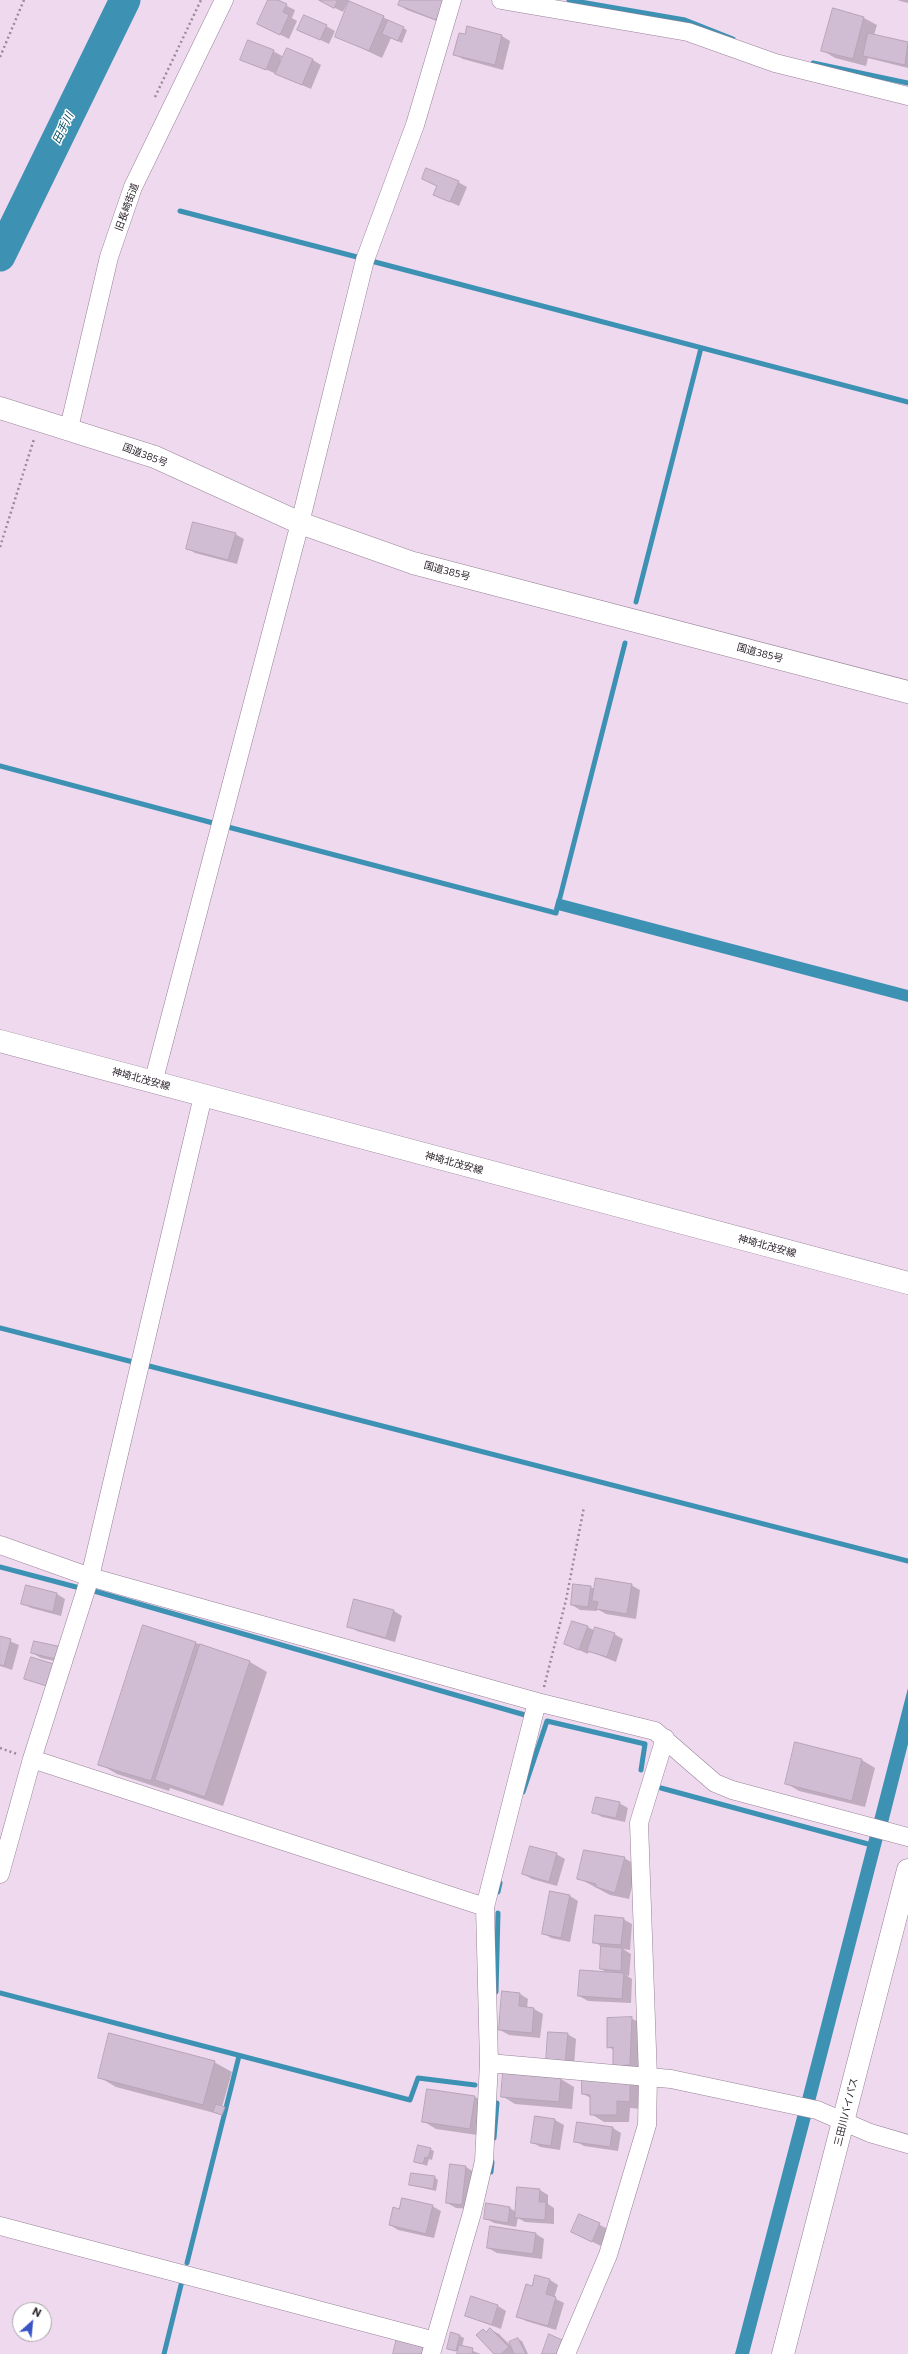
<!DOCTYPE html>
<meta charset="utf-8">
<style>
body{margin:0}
#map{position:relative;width:908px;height:2354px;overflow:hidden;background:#efd9ef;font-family:Commissioner,sans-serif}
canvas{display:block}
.north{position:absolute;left:12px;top:2302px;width:40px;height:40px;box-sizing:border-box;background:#fff;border:1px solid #a9a5a9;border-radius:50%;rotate:27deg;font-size:11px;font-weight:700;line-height:16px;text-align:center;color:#271f27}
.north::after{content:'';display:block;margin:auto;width:14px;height:18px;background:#3853c4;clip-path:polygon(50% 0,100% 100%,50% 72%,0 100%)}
</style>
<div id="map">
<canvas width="908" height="2354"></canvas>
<div class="north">N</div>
</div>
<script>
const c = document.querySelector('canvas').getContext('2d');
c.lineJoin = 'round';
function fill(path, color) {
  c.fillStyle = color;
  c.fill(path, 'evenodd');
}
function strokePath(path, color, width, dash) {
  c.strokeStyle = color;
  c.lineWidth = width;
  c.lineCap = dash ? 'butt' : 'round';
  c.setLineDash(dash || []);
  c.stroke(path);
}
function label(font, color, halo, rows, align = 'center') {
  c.font = font + ' Commissioner,"Noto Sans JP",sans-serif';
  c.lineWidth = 3;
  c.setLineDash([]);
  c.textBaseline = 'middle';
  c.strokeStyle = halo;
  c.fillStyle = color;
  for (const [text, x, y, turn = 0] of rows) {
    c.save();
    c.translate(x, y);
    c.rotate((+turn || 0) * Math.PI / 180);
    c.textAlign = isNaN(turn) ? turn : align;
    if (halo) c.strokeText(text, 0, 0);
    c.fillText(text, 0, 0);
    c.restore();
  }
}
fill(new Path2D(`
 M557,898L908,990V1002L554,909Z
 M908,1688V1744L888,1823L874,1820Z
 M870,1835L883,1838L815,2102L802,2099Z
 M798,2113L811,2117L749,2354H735Z`), '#3d91b3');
fill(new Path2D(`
 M269,0H275L295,10L292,18L297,21L289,39L267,28Z
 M319,0H349L343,12Z
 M401,0H440L445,24L407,10L399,5Z
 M898,0H908V3L900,1Z
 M833,9L864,18L877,25L874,35L908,43V68L868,58L866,66L835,58L822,50Z
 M383,17L407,30L402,43L391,38L382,58L336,36Z
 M326,26L335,31L329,44L299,30Z
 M502,36L510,41L503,70L463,59L454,54Z
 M273,51L282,56L280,61L282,62L313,60L321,65L311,89L242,59Z
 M423,179L458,182L467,187L459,206L434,195L438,186Z
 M235,534L244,539L237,564L195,553L187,548Z
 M631,1585L640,1590L636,1619L606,1614L597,1609V1611L580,1610L572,1605L590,1587L595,1589Z
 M57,1594L65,1599L61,1616L31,1608L23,1604Z
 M394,1611L402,1616L395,1642L357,1631L348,1626Z
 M588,1627L595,1631L614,1634L623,1639L616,1662L589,1651L588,1654L565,1644Z
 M0,1637L19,1645L12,1670L0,1666Z
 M35,1642L68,1664L41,1658L32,1653Z
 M196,1643L250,1662L267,1672L223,1806L170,1788L169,1791L117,1774L100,1764Z
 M32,1658L59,1691L26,1678Z
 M796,1743L862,1760L875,1768L865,1807L799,1791L786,1783Z
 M619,1803L628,1808L625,1822L602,1817L593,1812Z
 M556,1854L565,1859L557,1886L532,1879L523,1874Z
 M624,1858L637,1865L629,1899L610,1895L578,1878Z
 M570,1896L578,1901L570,1942L551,1938L543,1933Z
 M623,1919L632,1924L630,1950L623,1949L631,1954L629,1976L626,1975L632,1979L631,2003L588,2001L579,1996L608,1973L601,1969L602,1947L594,1942Z
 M520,1994L528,1999L527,2008L534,2009L543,2014L540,2038L509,2035L500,2030Z
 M631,2018L640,2023L638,2070H622L614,2050L608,2047Z
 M567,2034L576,2039L574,2067L555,2066Z
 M214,2062L232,2072L222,2107L228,2110L226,2116L116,2087L99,2077Z
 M504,2074L561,2079L574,2087L572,2109L515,2104L502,2096Z
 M630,2080L643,2088V2109L630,2108L629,2122H604L591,2114V2098L583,2094Z
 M475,2097L488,2104L484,2136L436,2129L423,2121Z
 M535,2117L555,2120L564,2125L560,2150L540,2147L532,2142Z
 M613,2128L621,2133L618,2151L584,2146L575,2141Z
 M430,2149L434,2151L432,2160L429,2159L427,2166L415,2161Z
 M466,2167L474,2172L471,2209L456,2208L447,2203Z
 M434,2177L438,2180L436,2191L410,2185Z
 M540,2190L548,2195V2204L554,2208V2224L525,2222L518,2218L516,2227L494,2223L485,2218L487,2204L510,2208L516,2212Z
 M432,2206L441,2211L434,2238L398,2230L390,2225L400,2210Z
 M580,2215L608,2229L601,2246L572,2232Z
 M536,2234L544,2239L542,2259L497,2253L488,2248Z
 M550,2280L558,2285L554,2298L564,2303L556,2330L526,2321L518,2316L533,2287Z
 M498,2306L506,2311L501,2329L466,2316Z
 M490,2329L499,2334L512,2347L518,2339L522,2341L528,2354H496L483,2330L487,2332Z
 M460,2336L464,2338L462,2347L481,2354H458L459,2352L448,2348Z`), '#0003');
strokePath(new Path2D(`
 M569,0L685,20L733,39
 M813,63L908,83
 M180,211L357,257
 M375,262L908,402
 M636,602L701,348
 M0,766L213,823
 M228,827L556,913L625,643
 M0,1328L133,1362
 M149,1366L908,1561
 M0,1567L76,1587
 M94,1591L525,1715
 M661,1788L868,1844
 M523,1792L547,1721L645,1744L641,1770
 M498,1892L500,1883
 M496,1992L498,1913
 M0,1993L410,2100L418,2078L475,2085
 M494,2138L497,2103
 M491,2172L492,2162
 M187,2263L239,2056
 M164,2354L182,2281`), '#3d91b3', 5);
strokePath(new Path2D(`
 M0,256L125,0`), '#3d91b3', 31);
const building = new Path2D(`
 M268,0H278L287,4L283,12L289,15L280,35L257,24Z
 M319,0H338L334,8Z
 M400,0H444L436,20L398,5Z
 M349,1L384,16L369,51L335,37Z
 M833,8L864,17L853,59L821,51Z
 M304,15L327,25L320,40L297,30Z
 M388,20L404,27L398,41L382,34Z
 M467,26L502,35L495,65L453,55L459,33L465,34Z
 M868,33L908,42L905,65L863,56Z
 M248,40L274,50L266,70L240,60Z
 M287,48L313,59L302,85L275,74Z
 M426,168L459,181L450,202L433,195L437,186L422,179Z
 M193,522L236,533L228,560L186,549Z
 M596,1578L632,1584L627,1614L596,1609L598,1602L592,1601Z
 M573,1584L591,1586L588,1607L571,1605Z
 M26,1585L57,1593L53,1612L21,1604Z
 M354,1599L394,1610L386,1638L347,1627Z
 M572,1621L588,1626L579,1650L564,1644Z
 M143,1625L196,1642L151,1781L98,1765Z
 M595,1627L615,1633L607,1657L587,1651Z
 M0,1636L11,1639L4,1666L0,1665Z
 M34,1641L62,1647L59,1660L31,1653Z
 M200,1644L250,1661L205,1797L155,1780Z
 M31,1657L57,1665L50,1687L24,1679Z
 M795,1742L862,1759L852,1801L785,1784Z
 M596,1797L620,1802L616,1818L592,1813Z
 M530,1846L557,1853L549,1882L522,1874Z
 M584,1850L625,1857L615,1893L596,1887V1884L577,1879Z
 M550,1891L570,1895L561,1938L542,1934Z
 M595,1915L624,1918L621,1945L593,1943Z
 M601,1946L622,1948L621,1971L600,1969Z
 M580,1970L624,1973L622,1999L578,1996Z
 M502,1991L520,1993L519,2006L534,2008L532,2033L499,2030Z
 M632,2017L630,2065L613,2066V2047L607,2048V2018Z
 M548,2032L568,2033L565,2063L546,2062Z
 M109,2033L215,2061L203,2105L98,2078Z
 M503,2073L561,2078L559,2102L501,2097Z
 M582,2079H630V2102L617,2101V2115H590V2095L582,2094Z
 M427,2089L475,2096L470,2129L422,2122Z
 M216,2104L225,2107L222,2115L213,2112Z
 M535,2116L555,2119L551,2146L531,2143Z
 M577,2122L613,2127L610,2147L574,2142Z
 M418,2145L431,2148L428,2158L425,2157L423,2164L414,2162Z
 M450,2164L466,2166L462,2205L446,2203Z
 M411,2173L435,2176L433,2189L409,2185Z
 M517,2187L540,2189L539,2202H546L545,2220L515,2218Z
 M402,2198L433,2205L426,2234L389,2225L393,2207L399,2209Z
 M486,2203L510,2207L508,2223L484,2219Z
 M579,2214L600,2223L592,2242L571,2232Z
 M490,2226L536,2233L533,2254L487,2248Z
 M535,2275L550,2279L546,2294L556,2297L548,2326L516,2317L526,2284L532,2286Z
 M471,2296L498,2305L492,2325L465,2316Z
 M490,2328L509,2347L501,2354H494L476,2335L483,2329L486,2332Z
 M451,2332L460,2335L456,2351L447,2349Z
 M549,2334L562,2340L557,2354H542Z
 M397,2338L424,2345L422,2354H393Z
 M518,2338L526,2354H514L509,2342Z
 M459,2345L473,2348L472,2354H457Z`);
fill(building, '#d1bdd3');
strokePath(building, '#b7a3b8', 1);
const minor = new Path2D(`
 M501,0L688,32L775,63L908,96
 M69,428L109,257L133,187L224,0
 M153,1083L300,523L365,260L415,125L452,0
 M0,1545L90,1577L537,1702L655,1731L715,1783L732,1790L908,1837
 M32,1759L485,1907
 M0,1874L32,1759L90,1577L203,1096
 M489,2063L671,2079L817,2110L870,2133L908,2144
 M0,2226L435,2341
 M431,2354L472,2213L484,2161L489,2063L485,1907L537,1702
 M566,2354L608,2255L647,2125L648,2078L639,1823L665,1738`);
const major = new Path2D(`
 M0,1041L908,1283`);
const highway = new Path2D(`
 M0,408L155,457L300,523L413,563L908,692
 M783,2354L908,1870`);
strokePath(minor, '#978397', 19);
strokePath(major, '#978397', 23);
strokePath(highway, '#978397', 23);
strokePath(new Path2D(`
 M0,57L24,0
 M155,97L201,0
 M0,547L34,439
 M544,1687L566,1600L584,1507
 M0,1748L17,1754`), '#9a8a9a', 2.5, [2, 3]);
strokePath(minor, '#fff', 18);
strokePath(major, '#fff', 22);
strokePath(highway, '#fff', 22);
label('10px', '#271f27', '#fff', [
 ["旧長崎街道",127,207,-70],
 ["国道385号",145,455,21],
 ["国道385号",447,571,15],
 ["国道385号",760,653,15],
 ["神埼北茂安線",141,1079,15],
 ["神埼北茂安線",454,1163,15],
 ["神埼北茂安線",767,1246,15],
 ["三田川バイパス",846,2112,-76]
]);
label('italic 11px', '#004a62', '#fff', [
 ["田手川",63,128,-64]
]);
</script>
